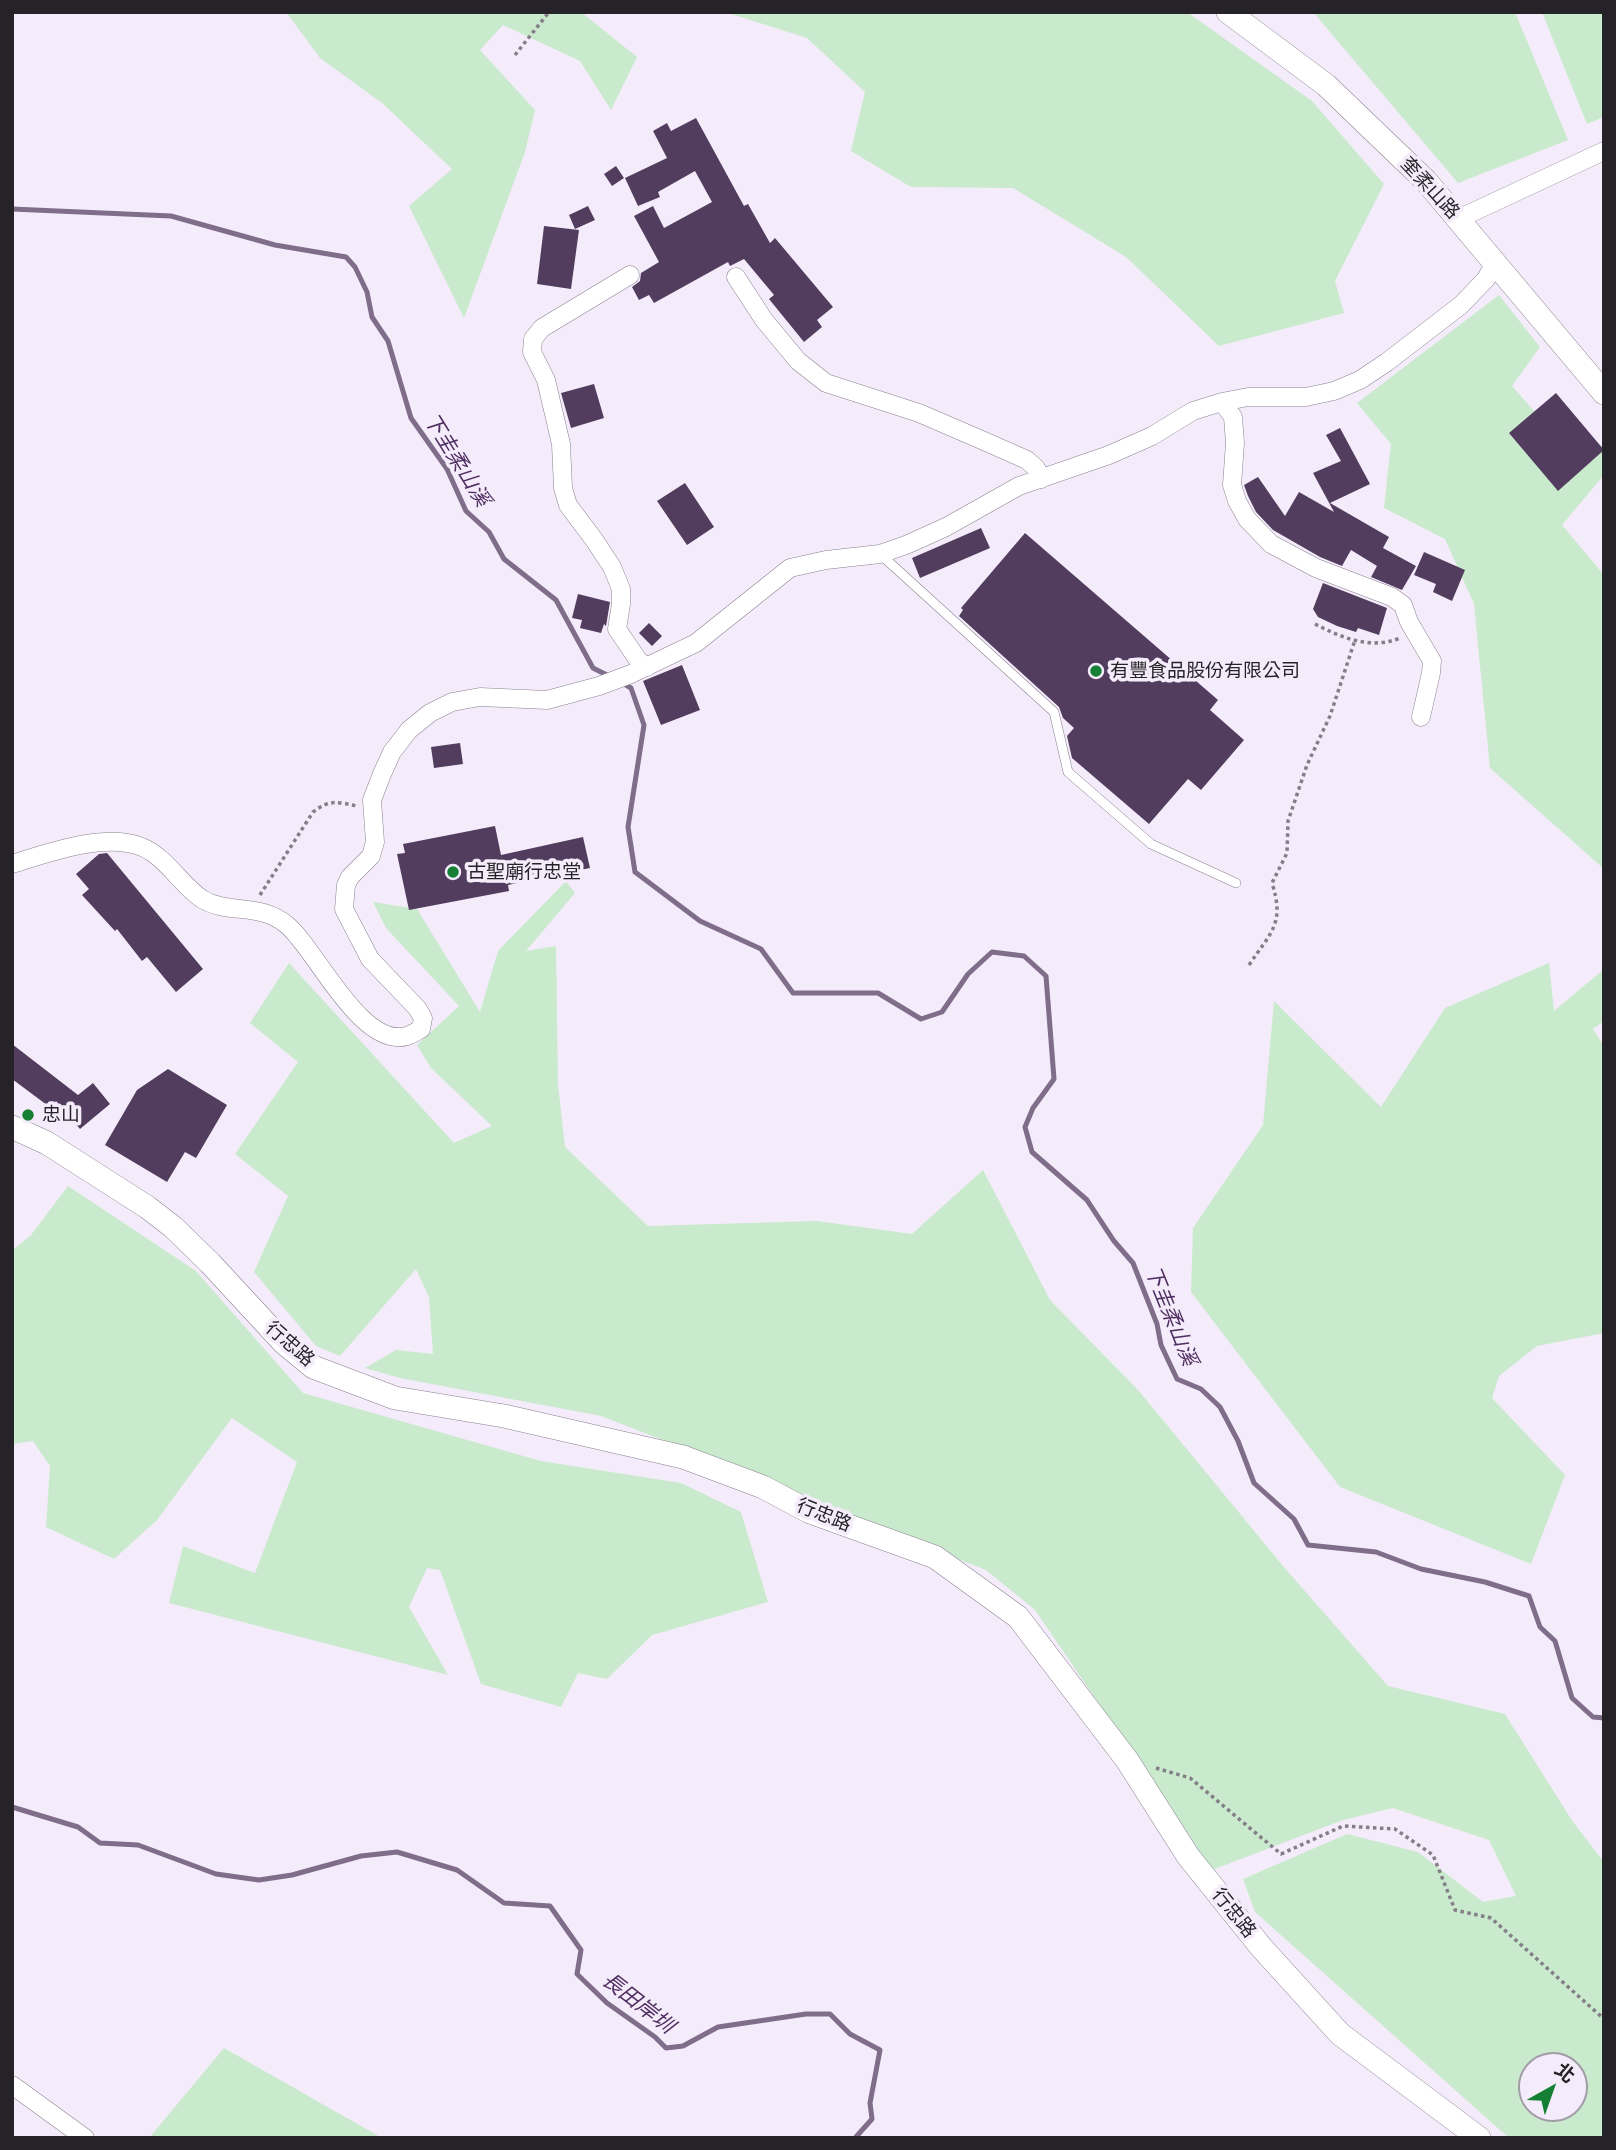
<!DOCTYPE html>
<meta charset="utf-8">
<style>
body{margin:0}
#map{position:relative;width:1616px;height:2150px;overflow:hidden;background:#f5ecfb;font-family:"Golos Text","Noto Sans TC",sans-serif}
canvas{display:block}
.frame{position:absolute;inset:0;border:14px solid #262328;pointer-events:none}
.north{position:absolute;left:1518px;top:2052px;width:70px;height:70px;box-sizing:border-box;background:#f5ecfb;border:2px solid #a29ca7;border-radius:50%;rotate:40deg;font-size:19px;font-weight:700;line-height:28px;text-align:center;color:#262328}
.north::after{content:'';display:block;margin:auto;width:24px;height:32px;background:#157f34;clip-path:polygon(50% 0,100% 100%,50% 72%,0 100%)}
</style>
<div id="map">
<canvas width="1616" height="2150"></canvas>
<div class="frame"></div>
<div class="north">北</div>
</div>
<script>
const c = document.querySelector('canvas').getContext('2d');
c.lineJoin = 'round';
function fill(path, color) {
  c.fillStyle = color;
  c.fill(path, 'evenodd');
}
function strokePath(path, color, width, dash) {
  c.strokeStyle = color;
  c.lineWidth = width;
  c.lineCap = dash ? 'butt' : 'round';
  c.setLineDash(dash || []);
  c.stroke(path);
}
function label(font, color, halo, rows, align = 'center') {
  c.font = font + ' "Golos Text","Noto Sans TC",sans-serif';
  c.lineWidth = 7;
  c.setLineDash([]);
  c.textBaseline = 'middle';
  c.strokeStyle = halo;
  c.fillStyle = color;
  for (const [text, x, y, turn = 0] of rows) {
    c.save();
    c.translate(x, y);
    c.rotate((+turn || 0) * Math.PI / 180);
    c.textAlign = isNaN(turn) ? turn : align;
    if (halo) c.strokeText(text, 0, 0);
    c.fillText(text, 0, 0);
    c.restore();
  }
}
fill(new Path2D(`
 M286,12H581L637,57L611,110L580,61L503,25L480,50L535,110L525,152L464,318L409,206L452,169L382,103L320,58Z
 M725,12H1187L1312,101L1384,184L1335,281L1344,313L1219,346L1126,257L1013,188L911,187L851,151L865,92L807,38Z
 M1313,12H1515L1568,140L1458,183Z
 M1542,12H1604V117L1587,124Z
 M1499,295L1540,347L1512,386L1579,462L1604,443V475L1562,525L1604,575V869L1490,768L1474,604L1445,539L1384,508L1391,444L1357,403Z
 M566,881L575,893L526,951L556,946L558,1084L565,1147L648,1226L817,1221L912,1234L983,1170L1050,1300L1139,1391L1283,1566L1388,1686L1505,1714L1573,1822L1604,1862V2138H1509L1255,1912L1243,1879L1347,1834L1418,1852L1483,1902L1516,1896L1489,1840L1393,1808L1343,1820L1212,1870L1035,1610L986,1570L942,1553L827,1523L724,1464L601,1416L400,1378L365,1368L396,1350L433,1354L429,1297L416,1269L340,1356L316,1346L254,1272L288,1196L235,1154L298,1062L250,1023L289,963L454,1143L492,1126L431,1068L417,1045L459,1006L386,928L373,902L417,909L480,1012L498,951ZM1532,2066H1574V2108H1532Z
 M1549,963L1554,1011L1604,969V1021L1593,1029L1604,1046V1333L1537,1346L1499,1376L1492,1398L1565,1475L1531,1564L1340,1487L1191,1292L1193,1228L1263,1125L1274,1001L1381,1107L1445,1008Z
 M68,1186L196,1271L303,1393L541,1461L681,1483L741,1512L768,1602L652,1635L607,1679L578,1673L561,1707L481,1684L440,1570L427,1568L409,1607L448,1675L169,1603L183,1546L255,1573L297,1462L232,1418L157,1520L114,1559L46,1527L50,1466L33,1441L12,1444V1251L31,1235Z
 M224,2048L382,2138H149Z`), '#c9eacc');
strokePath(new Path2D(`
 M12,209L171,216L275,245L346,257L355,267L367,292L372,317L388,341L411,418L447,469L466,511L489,532L504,559L556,600L593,668L609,676
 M621,682L631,688L644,725L628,827L635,872L700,921L761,949L793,993H878L921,1019L942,1012L968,974L992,952L1024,956L1046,976L1054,1079L1033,1108L1025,1127L1032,1152L1087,1200L1114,1241L1133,1263L1157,1324L1161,1345L1177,1379L1201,1389L1220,1407L1238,1441L1254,1483L1294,1519L1308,1545L1376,1552L1421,1569L1485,1582L1529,1596L1540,1627L1555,1641L1572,1698L1593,1717L1604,1718
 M12,1807L78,1827L100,1843L138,1845L216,1874L259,1880L292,1875L361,1856L397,1852L457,1870L504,1903L550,1906L581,1950L577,1974L607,2003L655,2037L666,2048L683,2046L718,2027L806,2014H830L850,2034L880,2050L870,2103L872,2119L855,2138`), '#7f6d89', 5);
fill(new Path2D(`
 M696,118L744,206L748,204L770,243L775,238L833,307L817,320L822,327L804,342L769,299L774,295L744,259L730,266L728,262L654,303L649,295L639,300L632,287L640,281L641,273L659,262L634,216L653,206L664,228L712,202L695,171L658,192L660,197L638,206L625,178L667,158L653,131L667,123L671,131Z
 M616,166L624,178L612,186L604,174Z
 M588,206L595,220L575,229L569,215Z
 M544,226L579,230L571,289L537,284Z
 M594,384L604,418L571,428L561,393Z
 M1556,393L1604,450L1558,491L1509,433Z
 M1340,428L1370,484L1330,503L1389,537L1383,548L1416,566L1402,590L1371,577L1377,566L1351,550L1342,566L1320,557L1273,530L1256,512L1248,496L1244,485L1258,477L1285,516L1299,492L1334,512L1313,473L1341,461L1326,435Z
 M685,483L714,527L687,545L657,501Z
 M981,528L990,548L920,578L912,558Z
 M1025,533L1218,700L1210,710L1244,740L1201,790L1188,779L1149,824L1072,758L1067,736L1074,728L1063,718L1059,707L959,616L963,610L961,608Z
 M1424,552L1465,570L1452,601L1433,592L1436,584L1414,575Z
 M1323,583L1387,608L1379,635L1358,628L1356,632L1337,626L1318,617L1313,609Z
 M578,594L610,602L606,626L604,624L601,633L580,628L582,620L572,618Z
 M649,623L662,636L652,646L639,633Z
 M682,665L700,710L661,725L643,681Z
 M460,743L463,764L434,768L431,747Z
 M495,826L501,855L583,837L590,868L508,885L509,891L409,910L397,854L405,853L403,844Z
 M107,853L203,969L176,992L147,957L142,961L117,929L115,931L82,895L89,889L76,874L99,854Z
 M12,1044L78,1095L93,1083L110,1104L80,1129L56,1101L51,1108L12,1079Z
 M168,1069L227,1105L196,1158L185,1152L167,1182L105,1145L137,1090Z`), '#533d5f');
const service = new Path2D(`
 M880,554L1054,712L1068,772L1151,844L1236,883`);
const minor = new Path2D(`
 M1458,219L1604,151
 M630,275L542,328L533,339L532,352L546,380L561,444L563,488L568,505L595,541L612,567L621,589V604L617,629L638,660L647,667
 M736,277L764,320L798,361L826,383L919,413L984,441L1027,460L1036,468L1041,479
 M1222,402L1233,417L1235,443L1232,485L1237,501L1247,519L1271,544L1316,568L1392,597L1403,605L1409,622L1432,661L1431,673L1421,717
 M12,864C48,853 105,832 142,847C166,857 181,885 202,899C228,915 260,902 287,925C316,949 361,1049 407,1036C411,1035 417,1031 421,1029L423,1018L417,1008L370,959L344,909L346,885L350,877L371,856L375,842L372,800L382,774L392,752L409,730L430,713L452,702L480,697L547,700L599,686L631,674L696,643L790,568L826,560L880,554L906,545L946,527L1019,486L1109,455L1152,436L1193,411L1222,402L1248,397H1306L1334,391L1360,380L1387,362L1461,305L1486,279L1494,264
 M12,2085L85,2138`);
const tertiary = new Path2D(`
 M1228,12L1326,85L1426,181L1604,393
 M12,1127L47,1143L147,1207L173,1227L210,1263L284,1343L313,1367L395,1398L504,1416L683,1457L763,1487L810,1512L935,1557L1018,1617L1127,1760L1188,1856L1261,1947L1340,2034L1479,2138`);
strokePath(service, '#8a818f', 10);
strokePath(minor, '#8a818f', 19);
strokePath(tertiary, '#8a818f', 24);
strokePath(new Path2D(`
 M515,55L549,12
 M1315,624C1342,638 1371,650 1400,638
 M260,895L313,812C330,799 337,802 357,806
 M1249,965C1271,932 1285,924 1272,883L1287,853L1288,821L1307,765L1330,716L1355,640
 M1156,1768L1190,1778L1281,1854L1343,1826L1395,1829L1433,1855L1455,1910L1491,1918L1604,2019`), '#847e88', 3.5, [3.5, 3.5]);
strokePath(service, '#fff', 9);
strokePath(minor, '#fff', 18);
strokePath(tertiary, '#fff', 23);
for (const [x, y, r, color] of [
 [1096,671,7,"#157f34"],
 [453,872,7,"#157f34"],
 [28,1115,7,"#157f34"]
]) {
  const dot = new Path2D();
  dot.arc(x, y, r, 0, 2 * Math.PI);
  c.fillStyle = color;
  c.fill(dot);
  strokePath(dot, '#f5ecfb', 2.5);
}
label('19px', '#262328', '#f5ecfb', [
 ["奎柔山路",1430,188,47],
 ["行忠路",290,1344,41],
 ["行忠路",824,1515,22],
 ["行忠路",1234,1913,51]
]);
label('19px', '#262328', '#f5ecfb', [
 ["有豐食品股份有限公司",1110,671],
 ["古聖廟行忠堂",467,872],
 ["忠山",42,1115]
], 'left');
label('italic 21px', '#502f62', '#f5ecfb', [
 ["下圭柔山溪",457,460,58],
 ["下圭柔山溪",1171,1316,68],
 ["長田岸圳",638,2003,38]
]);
</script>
